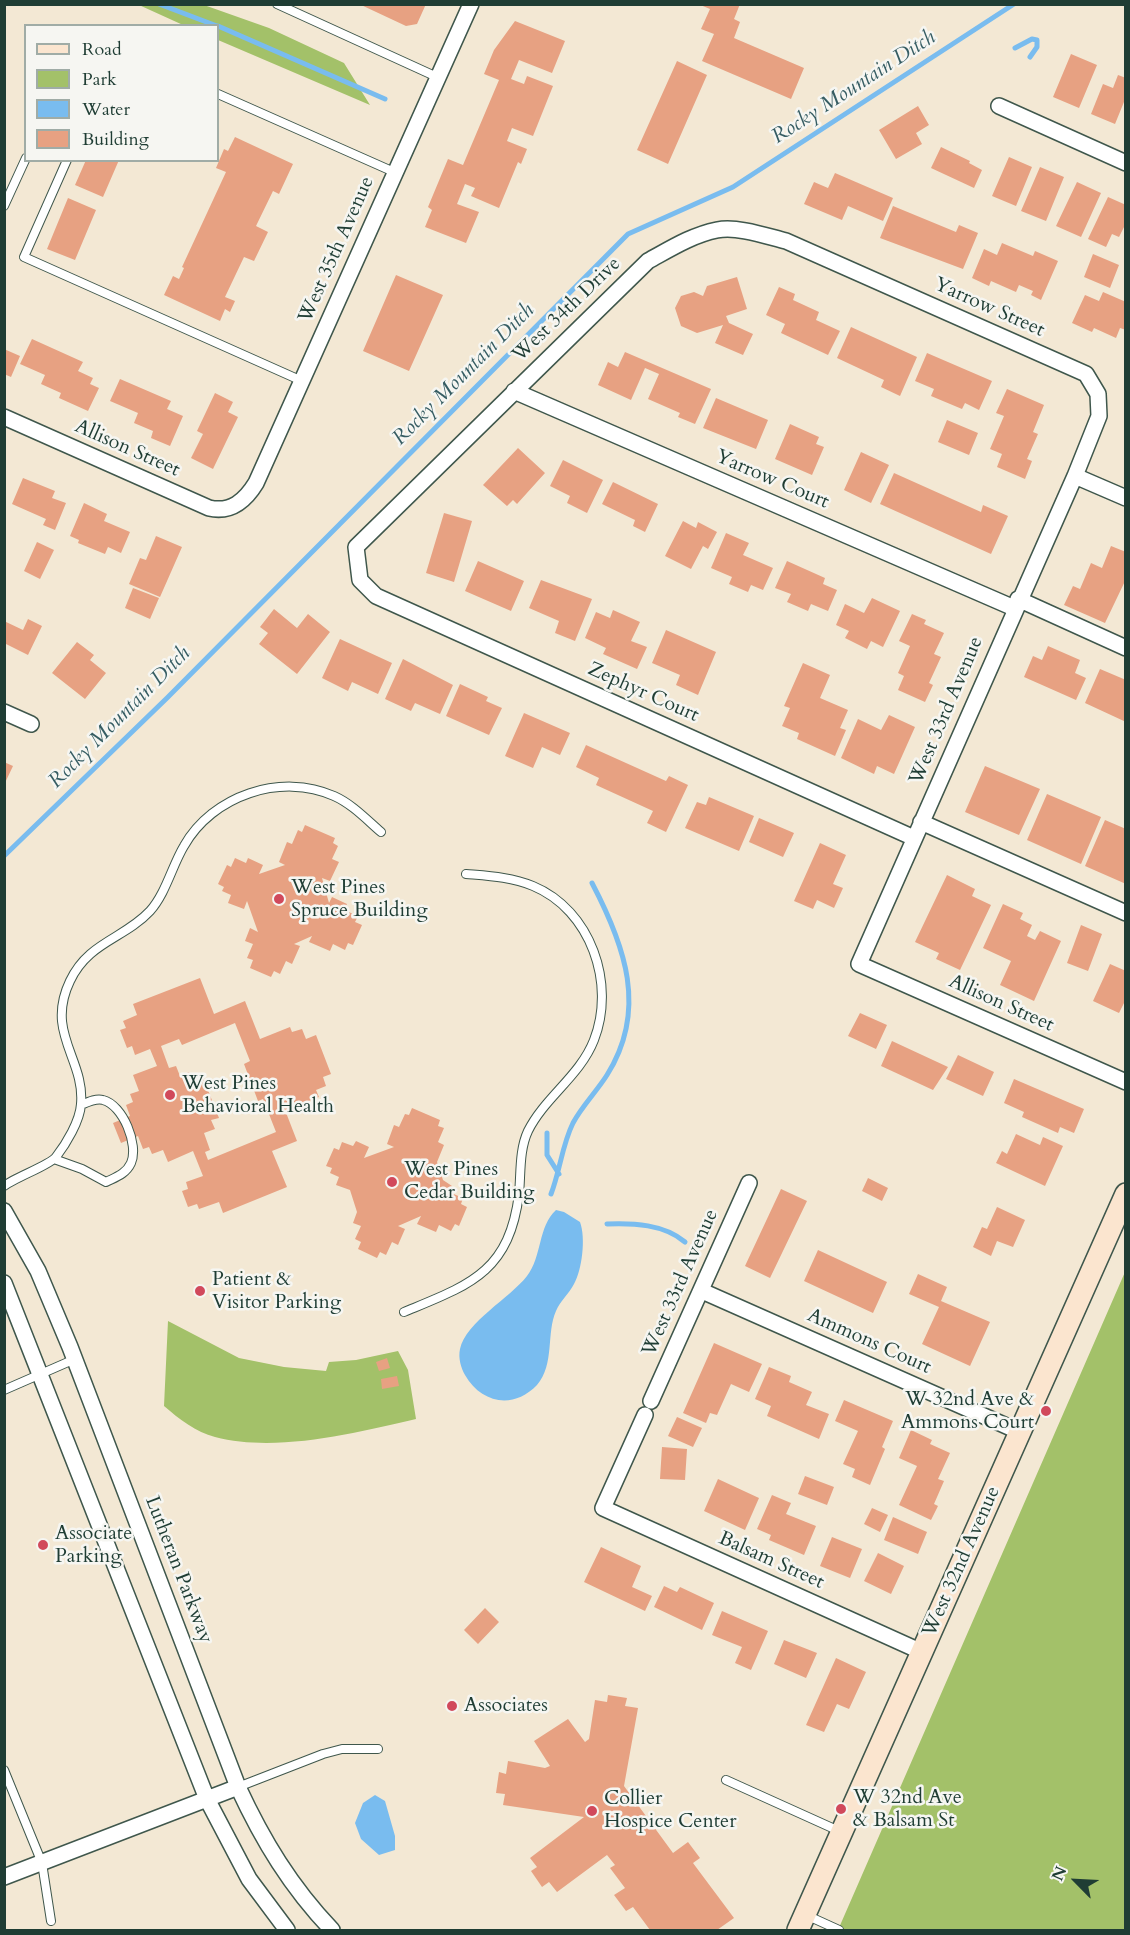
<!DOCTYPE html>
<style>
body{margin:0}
#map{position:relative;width:1130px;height:1935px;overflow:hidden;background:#f3e8d4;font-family:Cardo,serif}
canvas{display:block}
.frame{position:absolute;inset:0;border:6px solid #1f3d34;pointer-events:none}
.legend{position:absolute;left:24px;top:24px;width:195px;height:138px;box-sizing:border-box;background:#f6f6f2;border:2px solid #a0aca6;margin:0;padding:8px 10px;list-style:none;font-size:18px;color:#1f3d34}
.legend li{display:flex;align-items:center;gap:12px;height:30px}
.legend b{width:30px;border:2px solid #a0aca6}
.north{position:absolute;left:1046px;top:1851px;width:60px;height:60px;-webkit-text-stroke:4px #f6f6f2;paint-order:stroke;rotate:294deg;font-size:16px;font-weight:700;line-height:24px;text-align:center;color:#1f3d34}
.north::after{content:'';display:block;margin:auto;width:21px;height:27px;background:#1f3d34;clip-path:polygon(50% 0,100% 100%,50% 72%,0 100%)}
</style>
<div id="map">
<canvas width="1130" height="1935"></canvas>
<div class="frame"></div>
<ul class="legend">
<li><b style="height:8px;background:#fbe5cf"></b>Road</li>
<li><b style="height:16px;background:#a3c169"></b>Park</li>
<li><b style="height:16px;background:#79bcef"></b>Water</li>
<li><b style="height:16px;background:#e7a182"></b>Building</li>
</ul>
<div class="north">N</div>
</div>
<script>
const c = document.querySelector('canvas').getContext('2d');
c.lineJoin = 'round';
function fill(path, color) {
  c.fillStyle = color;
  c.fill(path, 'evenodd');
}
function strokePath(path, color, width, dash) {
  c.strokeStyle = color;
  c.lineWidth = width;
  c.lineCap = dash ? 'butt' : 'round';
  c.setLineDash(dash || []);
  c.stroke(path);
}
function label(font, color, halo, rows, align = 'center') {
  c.font = font + ' Cardo,serif';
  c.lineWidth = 5;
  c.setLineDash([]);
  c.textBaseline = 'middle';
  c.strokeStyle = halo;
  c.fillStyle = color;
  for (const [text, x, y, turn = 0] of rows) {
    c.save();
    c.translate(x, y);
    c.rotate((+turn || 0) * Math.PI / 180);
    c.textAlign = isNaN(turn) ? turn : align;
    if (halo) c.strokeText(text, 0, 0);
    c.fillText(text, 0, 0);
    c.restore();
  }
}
fill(new Path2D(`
 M139,5H204L269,28L344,63L370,105L218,40V26L183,25Z
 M1125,1272V1930H838Z
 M168,1321L239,1358L284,1367L326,1371L329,1362L356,1360L398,1351L408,1370L416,1419C356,1433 276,1453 215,1437C196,1432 179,1419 164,1406Z`), '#a3c169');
fill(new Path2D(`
 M556,1210L564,1212L580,1222C586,1238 582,1270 574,1284C569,1294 560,1301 556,1311C546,1333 555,1364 537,1385C513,1410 481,1403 465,1375C461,1368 458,1358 460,1349C466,1322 510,1298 527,1276C542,1257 538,1226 556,1210Z
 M375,1795L385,1801L395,1836V1850L379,1855L361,1839L355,1823L363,1803Z`), '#79bcef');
strokePath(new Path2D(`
 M159,4L217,26
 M218,26L385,99
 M1015,48L1032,39L1037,40V47L1030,57
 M4,856L167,698L628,234L733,187L1014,4
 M547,1133V1155L559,1174
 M551,1194C560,1171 562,1145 573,1123C582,1106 597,1091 607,1075C648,1010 625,946 592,883
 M607,1224C633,1223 664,1224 685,1242`), '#79bcef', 5);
fill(new Path2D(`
 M359,4H426L417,24L406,26Z
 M698,4H740L734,19L740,22L734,38L804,68L791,99L702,61L714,34L701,29L710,9Z
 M515,21L565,41L552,73L519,60L511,79L524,84L527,76L553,86L533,136L512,128L507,141L527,149L521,164L518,162L499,208L471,196L475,188L465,184L457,204L479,212L466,243L425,227L432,210L428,207L448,159L463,165L499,80L484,74L494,50Z
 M1071,54L1097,65L1079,108L1053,97Z
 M677,61L707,75L668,164L637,150Z
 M1118,75L1126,78V97L1115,124L1091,114L1103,84L1113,88Z
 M918,106L929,125L916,133L922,144L896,159L879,130Z
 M235,137L293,164L279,194L273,191L256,226L268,232L254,261L244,257L225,297L235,301L230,312L225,309L220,321L164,295L173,276L179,279L184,268L182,267L226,172L216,168L224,149L228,151Z
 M941,147L970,161L969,163L982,170L974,188L931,168Z
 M1009,157L1032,167L1016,206L992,196Z
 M86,160H119L103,197L75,185Z
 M1040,167L1064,177L1046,221L1021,211Z
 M835,173L893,198L883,221L848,206L842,220L804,204L814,182L828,188Z
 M1077,182L1101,193L1081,237L1056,226Z
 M1108,197L1126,205V223L1119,237L1112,234L1106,247L1088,239Z
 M68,198L96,210L75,260L47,249Z
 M893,206L956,232L959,225L978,233L963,269L880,238Z
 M1002,243L1033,256L1035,251L1058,261L1041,300L1031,295L1033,291L1019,285L1016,292L991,281L989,286L972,278L984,249L997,255Z
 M1093,254L1119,265L1110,288L1084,277Z
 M396,275L443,295L409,371L363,351Z
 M737,277L747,309L726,316L729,323L753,334L743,355L715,343L723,325L697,333L681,326L675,308L681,296L694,292L703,296L707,286Z
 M779,287L795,294L793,300L819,312L816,320L840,331L828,355L781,333L785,324L766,315Z
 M1103,292L1126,302V330L1120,328L1116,338L1094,328L1092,332L1072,323L1085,295L1099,301Z
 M851,327L917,357L900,396L881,387L884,380L837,358Z
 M32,339L83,362L78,371L93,378L90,384L99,388L88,411L59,398L61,393L41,384L45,375L20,364Z
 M4,349L20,356L11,377L4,374Z
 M625,352L711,389L695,424L678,417L680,413L648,399L659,374L645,368L631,400L598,385L608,362L618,367Z
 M927,353L992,381L979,410L965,403L962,409L931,396L934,389L915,381Z
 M120,379L171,401L167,409L183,416L170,446L151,438L153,431L134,423L138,413L110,401Z
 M1007,389L1044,405L1033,432L1038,434L1027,459L1032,461L1025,479L997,467L1002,454L990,449L1004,416L996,413Z
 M215,393L233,402L228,412L238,417L213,469L191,458L203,434L197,431Z
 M716,398L768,420L756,449L703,428Z
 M947,420L978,433L969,455L938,442Z
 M790,424L819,437L816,444L824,447L812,475L775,459Z
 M518,448L545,473L517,504L513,500L507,506L483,485Z
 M861,452L889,465L871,503L844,490Z
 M563,460L603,480L587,513L567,503L570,496L550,486Z
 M894,473L981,512L983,505L1008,516L991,554L880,504Z
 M23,478L55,491L52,498L66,503L55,530L43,525L46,519L12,504Z
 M613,482L658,504L645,532L633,526L635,520L602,504Z
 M84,503L107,514L104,521L130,532L121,553L108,547L105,554L78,543L79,540L70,536Z
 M444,513L472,521L454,582L426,573Z
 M683,521L696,528L698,522L717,532L708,549L703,546L691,569L665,556Z
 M726,533L749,543L743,555L773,568L763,590L751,585L748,592L729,584L732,577L711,568Z
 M156,536L182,547L160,597L129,584L140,558L146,560Z
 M37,542L54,550L40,579L24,571Z
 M1111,546L1126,552V579L1105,623L1064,605L1073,586L1080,589L1091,563L1102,568Z
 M478,561L524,581L511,611L465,591Z
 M787,561L825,578L823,584L837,590L828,611L811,604L808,611L787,602L791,594L775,588Z
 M541,580L592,599L575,641L555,633L559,621L529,608Z
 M133,588L159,598L150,619L125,608Z
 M872,598L900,611L883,647L871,641L867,649L845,638L849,631L836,625L845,604L864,613Z
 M274,609L297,628L308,614L330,632L297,674L259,644L268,633L260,627Z
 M613,610L640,622L631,641L647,647L637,669L603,654L606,648L585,638L596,612L610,618Z
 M912,614L926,620L924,624L944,633L934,654L941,657L929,683L933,685L925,702L898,690L904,676L898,673L910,646L899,641Z
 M28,619L42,626L28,655L4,643V621L23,630Z
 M666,630L716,652L698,695L676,685L680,675L652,663Z
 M340,639L392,663L378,694L352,682L348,691L322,678Z
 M77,642L94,655L90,660L106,673L85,699L52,673Z
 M1048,646L1080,660L1075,673L1086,678L1076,700L1024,677L1033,656L1042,660Z
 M403,659L453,685L440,714L415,703L411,711L385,699Z
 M803,663L830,675L820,698L848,710L840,728L846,730L835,756L797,739L799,733L782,726L790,708L784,706Z
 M1100,669L1126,680V722L1085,703Z
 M460,684L488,697L486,701L502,708L489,735L446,716Z
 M524,713L570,733L560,755L542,747L533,768L505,756Z
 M889,715L915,727L894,774L877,766L874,774L841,758L858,719L881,730Z
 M586,745L666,781L669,776L688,785L666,832L647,823L653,811L596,785L599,778L576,767Z
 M4,762L13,766L4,785Z
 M985,766L1040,789L1019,835L965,812Z
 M1047,794L1101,817L1081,864L1027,840Z
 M709,797L754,816L739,851L685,828L697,802L706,805Z
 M759,818L794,833L783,857L749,842Z
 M1105,820L1126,829V884L1085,866Z
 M305,825L335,838L333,843L338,846L332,859L339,862L330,881L322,878L329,903L332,897L347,904L344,910L358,916L355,922L362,925L353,945L348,943L345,950L333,944L330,951L309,942L312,936L294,944L300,946L292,964L286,961L280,974L274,971L271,977L250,968L253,960L247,958L253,944L245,941L250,928L258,932L247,901L244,909L228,903L231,895L222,891L224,887L218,884L227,865L231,867L235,858L246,863L248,858L263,865L259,874L285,865L279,862L287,842L292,844L298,830L302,832Z
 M820,843L846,855L833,884L843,888L834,908L817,900L813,909L794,901Z
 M947,875L975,889L972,896L991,905L960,970L936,959L939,953L915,942Z
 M1003,904L1023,913L1020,919L1032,925L1027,936L1035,940L1040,931L1061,941L1034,1001L1000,985L1011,961L983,948Z
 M1081,925L1102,934L1088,971L1067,963Z
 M1110,964L1126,971V999L1119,1013L1093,1001Z
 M200,978L214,1014L245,1001L260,1039L290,1027L292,1032L302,1029L306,1039L316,1035L331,1074L323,1077L326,1086L316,1090L319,1097L285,1110L297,1141L272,1151L287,1187L223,1213L219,1202L199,1209L197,1204L188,1207L182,1191L188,1189L186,1182L203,1176L193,1151L168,1162L163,1150L152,1154L149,1147L143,1149L138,1136L121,1143L113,1123L130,1116L126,1105L133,1102L130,1094L139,1091L133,1075L157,1066L150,1049L135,1055L132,1046L127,1048L120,1030L126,1028L123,1021L137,1015L133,1004ZM235,1023L250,1061L244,1064L258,1101L263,1099L276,1132L208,1160L205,1152L210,1150L204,1133L215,1129L211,1120L219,1118L202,1075L192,1079L189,1072L180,1076L176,1066L169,1068L161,1046L179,1039L182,1045Z
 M860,1013L887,1025L876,1049L848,1036Z
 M892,1041L948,1067L933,1090L881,1066Z
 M958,1055L994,1072L983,1096L946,1079Z
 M1014,1079L1084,1109L1074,1133L1060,1127L1058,1133L1022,1117L1024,1112L1004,1103Z
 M412,1108L440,1120L438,1126L444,1128L438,1142L444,1145L437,1162L443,1180L452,1186L449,1192L463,1198L461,1204L467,1207L459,1226L455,1224L451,1231L439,1225L436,1232L417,1224L421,1216L398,1226L405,1229L398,1245L392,1242L386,1255L380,1252L377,1258L358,1249L361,1242L355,1239L361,1226L353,1223L357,1212L350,1190L336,1185L339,1177L330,1173L332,1168L326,1166L334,1148L339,1150L342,1142L353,1146L356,1141L369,1147L364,1158L394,1147L387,1144L394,1125L399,1127L405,1114L409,1115Z
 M1016,1134L1040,1145L1043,1137L1063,1146L1045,1186L996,1163L1002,1151L1007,1154Z
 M868,1178L888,1188L882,1201L862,1191Z
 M781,1189L807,1201L770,1278L745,1266Z
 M997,1207L1025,1220L1013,1247L997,1241L991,1256L973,1247L982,1227L987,1229Z
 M818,1250L887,1282L873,1313L804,1281Z
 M918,1274L947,1287L941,1301L990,1322L970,1366L922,1344L939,1307L909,1294Z
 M714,1343L762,1364L749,1392L731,1384L717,1415L710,1413L706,1423L683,1413Z
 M387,1358L390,1368L379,1371L376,1362Z
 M769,1367L791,1376L789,1382L812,1392L806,1405L829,1414L819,1439L767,1416L771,1406L755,1399Z
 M397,1376L399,1386L382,1389L381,1379Z
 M844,1400L893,1421L882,1447L885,1449L870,1485L852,1477L855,1469L843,1464L858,1431L835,1421Z
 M677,1417L702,1428L693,1447L668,1436Z
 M911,1430L932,1440L930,1444L950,1453L938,1479L944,1481L934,1504L938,1506L931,1520L899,1505L917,1466L899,1458Z
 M662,1447L687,1449L685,1480L660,1479Z
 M805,1476L834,1487L827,1505L798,1494Z
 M718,1479L759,1498L745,1530L704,1511Z
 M772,1495L791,1503L786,1514L816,1526L804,1555L769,1540L771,1535L757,1529Z
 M872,1508L888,1515L880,1532L864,1524Z
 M893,1517L927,1532L918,1554L884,1540Z
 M832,1537L862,1549L850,1578L820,1566Z
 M601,1547L641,1566L632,1587L652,1596L645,1611L584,1582Z
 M878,1553L904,1566L891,1594L864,1581Z
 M664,1586L677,1592L680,1587L714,1603L702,1630L654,1607Z
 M485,1608L499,1622L478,1644L464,1630Z
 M722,1611L768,1631L751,1670L735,1663L742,1647L712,1635Z
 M784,1640L817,1653L806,1678L774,1664Z
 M836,1658L866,1672L849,1709L837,1704L824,1732L806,1725Z
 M608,1695L627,1698L625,1706L638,1708L624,1786L673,1853L688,1842L700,1858L693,1863L734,1918L717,1930H650L633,1907L626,1911L614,1895L625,1888L610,1868L615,1865L607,1855L557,1892L549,1882L542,1887L531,1871L537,1867L530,1858L584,1817L503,1805L505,1794L496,1793L499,1772L506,1774L508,1761L545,1768L550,1766L534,1741L568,1719L585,1742L589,1739L595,1700L607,1702Z`), '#e7a182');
const lane = new Path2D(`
 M277,4L437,77
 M218,94L394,172
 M67,160L24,257L302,381
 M4,206L26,158
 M54,1159L82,1169L106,1182C116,1177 126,1174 131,1163C139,1145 123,1105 103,1100C96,1098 88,1102 81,1105
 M4,1186C16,1177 50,1165 56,1157C66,1144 80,1121 81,1104C85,1059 45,1033 70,981C88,942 124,939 150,911C166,893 172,866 184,846C212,796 281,772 334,796C352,804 366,819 381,832
 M404,1312C469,1285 509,1273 519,1194C521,1174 519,1150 528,1131C545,1097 580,1076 594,1040C616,984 591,910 533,886C511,877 489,876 466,874
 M4,1390L75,1359
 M4,1770L42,1863L51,1921
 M726,1780L839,1831
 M238,1787L323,1754L342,1749H378
 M806,1915L839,1930`);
const street = new Path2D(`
 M999,106L1126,163
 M514,391L1014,608
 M4,417L209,508C231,513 245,501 256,483L471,4
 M1075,476L1126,498
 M1018,599L1126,648
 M4,712L31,724
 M921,822L1126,913
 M914,838L376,596L360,580L356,547L648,261C670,249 692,235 717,230C738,226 766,236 786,241L1086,374L1098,394L1099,416L1075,476L859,964L1126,1082
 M4,1211L38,1271L70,1347L238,1787C263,1841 291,1887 332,1930
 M4,1283L207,1799L249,1879L287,1930
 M702,1291L1020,1432
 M651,1401L749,1183
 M645,1415L603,1508L922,1652
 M4,1877L238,1787`);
const secondary = new Path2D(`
 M798,1930L1126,1194`);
strokePath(lane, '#3f574c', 10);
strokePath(street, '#3f574c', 18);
strokePath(secondary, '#3f574c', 24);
strokePath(lane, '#fff', 8);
strokePath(street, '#fff', 15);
strokePath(secondary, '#fbe5cf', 21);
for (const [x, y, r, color] of [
 [279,899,6,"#d1495b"],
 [170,1095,6,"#d1495b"],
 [392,1182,6,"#d1495b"],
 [200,1291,6,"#d1495b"],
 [1046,1411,6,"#d1495b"],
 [43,1545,6,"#d1495b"],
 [452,1706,6,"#d1495b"],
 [841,1809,6,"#d1495b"],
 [592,1811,6,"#d1495b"]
]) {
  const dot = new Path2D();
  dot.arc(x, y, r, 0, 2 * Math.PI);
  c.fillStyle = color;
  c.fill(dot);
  strokePath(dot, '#f6f6f2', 2);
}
label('20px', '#1f3d34', '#f6f6f2', [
 ["West 35th Avenue",337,250,-66],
 ["Yarrow Street",989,308,24],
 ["West 34th Drive",567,310,-44],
 ["Allison Street",127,449,24],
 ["Yarrow Court",772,480,23],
 ["Zephyr Court",643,693,24],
 ["West 33rd Avenue",947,711,-67],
 ["Allison Street",1001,1004,24],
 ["West 33rd Avenue",681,1283,-66],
 ["Ammons Court",869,1342,24],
 ["Balsam Street",771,1561,24],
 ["West 32nd Avenue",962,1562,-66],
 ["Lutheran Parkway",178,1570,69]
]);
label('20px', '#1f3d34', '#f6f6f2', [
 ["West Pines",291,888],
 ["Spruce Building",291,911],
 ["West Pines",182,1084],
 ["Behavioral Health",182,1107],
 ["West Pines",404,1170],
 ["Cedar Building",404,1193],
 ["Patient &",212,1280],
 ["Visitor Parking",212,1303],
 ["W 32nd Ave &",1034,1400,"right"],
 ["Ammons Court",1034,1423,"right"],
 ["Associate",55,1534],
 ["Parking",55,1557],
 ["Associates",464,1706],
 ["W 32nd Ave",853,1798],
 ["& Balsam St",853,1821],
 ["Collier",604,1799],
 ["Hospice Center",604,1822]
], 'left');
label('italic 21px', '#365d63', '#f6f6f2', [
 ["Rocky Mountain Ditch",854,88,-33],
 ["Rocky Mountain Ditch",464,375,-45],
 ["Rocky Mountain Ditch",120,718,-45]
]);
</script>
